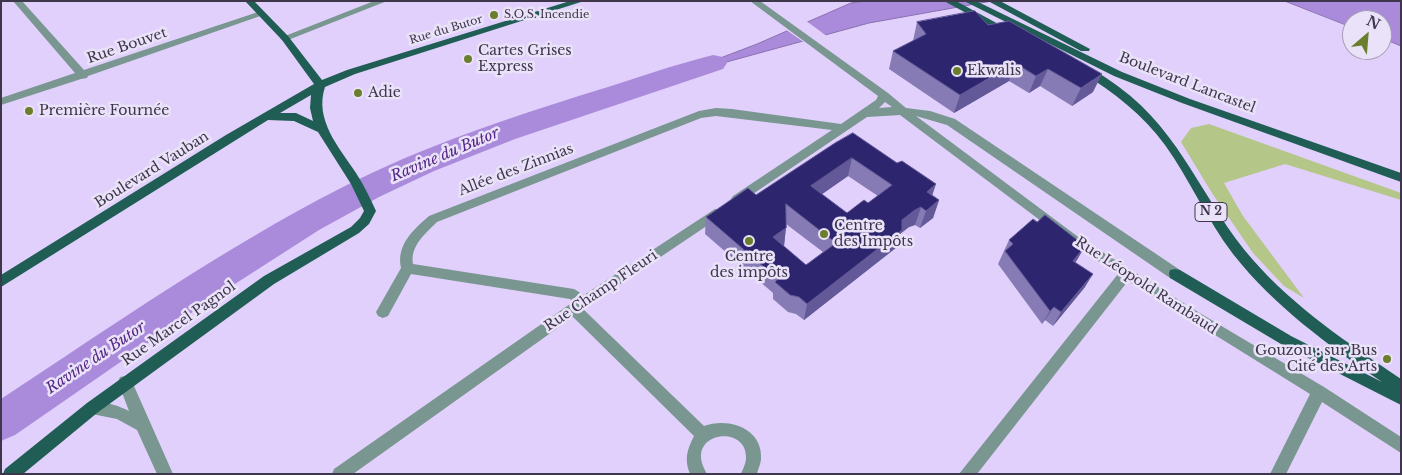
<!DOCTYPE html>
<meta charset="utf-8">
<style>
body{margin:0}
#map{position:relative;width:1402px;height:475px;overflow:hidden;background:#e0d0fb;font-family:"Libre Baskerville",serif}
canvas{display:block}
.frame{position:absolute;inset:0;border:2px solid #3e364b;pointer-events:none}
.north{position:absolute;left:1342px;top:10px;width:50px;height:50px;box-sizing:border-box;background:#eae2f8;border:1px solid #a59db3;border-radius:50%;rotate:27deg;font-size:14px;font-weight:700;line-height:20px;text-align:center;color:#3e364b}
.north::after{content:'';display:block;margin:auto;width:18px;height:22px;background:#6a7e2e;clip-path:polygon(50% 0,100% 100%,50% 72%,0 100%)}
</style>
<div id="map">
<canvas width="1402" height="475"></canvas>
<div class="frame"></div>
<div class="north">N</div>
</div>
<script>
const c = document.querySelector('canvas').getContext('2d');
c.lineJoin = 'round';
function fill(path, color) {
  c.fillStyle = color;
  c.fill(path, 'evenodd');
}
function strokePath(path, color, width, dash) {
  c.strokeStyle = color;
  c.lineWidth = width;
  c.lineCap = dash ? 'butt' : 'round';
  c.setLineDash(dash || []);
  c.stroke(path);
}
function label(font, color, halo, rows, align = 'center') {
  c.font = font + ' "Libre Baskerville",serif';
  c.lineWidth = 5;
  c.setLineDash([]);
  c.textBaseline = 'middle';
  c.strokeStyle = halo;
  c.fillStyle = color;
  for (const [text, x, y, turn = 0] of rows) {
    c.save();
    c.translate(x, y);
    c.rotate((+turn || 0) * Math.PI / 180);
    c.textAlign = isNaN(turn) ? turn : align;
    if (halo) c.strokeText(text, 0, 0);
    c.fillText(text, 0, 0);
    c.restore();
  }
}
fill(new Path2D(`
 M1209,124L1401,193V200L1285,164L1224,183L1243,216L1304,298L1284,286L1253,253L1212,193L1181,142L1191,128Z`), '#b4c789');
const water = new Path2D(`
 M867,1H992L869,23L668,78L757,44L851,3Z
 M1285,1H1401V46L1382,38V20H1352V27Z`);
fill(water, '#aa8ada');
strokePath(water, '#8a71af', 1);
fill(new Path2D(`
 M805,20L828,37L805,43L785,29Z`), '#e0d0fb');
fill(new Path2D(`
 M713,55L723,57L727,63L723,69L515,139L434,171L379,197L319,230L210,300L15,435L1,441V399C112,326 222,249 341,188C421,147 508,118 595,91C634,79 673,65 713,55Z`), '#aa8ada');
fill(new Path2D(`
 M13,1H22L84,70L261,11L266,14L88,76L87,78L81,79L1,105V98L75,73Z
 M374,1H387L288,40H282L280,38Z
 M750,1H760L888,93L906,108L930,111L955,119L1180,270L1181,274L1180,278L1175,279L1170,278L947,125L916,116L1077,236L1198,312L1324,387L1401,437V453L1322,402L1286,474H1270L1310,394L1128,281L977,474H959L1118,274L1069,242L900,115L867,117L741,202H733L731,199L733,196L832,130L716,116L701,118L437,222C425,234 410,246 413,264L574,289L584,295L715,209H723L725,212L723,215L583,309L704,426C728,417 763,428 761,459C761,463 758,469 757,474H741C743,469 746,463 746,458C747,426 693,431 702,463C703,467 705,470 707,474H690C684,459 687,450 694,436L573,317L353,474H332L334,469L573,302L570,299L411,274L388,316L383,318L378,316L376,312L401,268C396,245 413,230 429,216L699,111L716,108L732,109L841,124L876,100L878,96ZM885,102L892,107L879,108Z
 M125,376L130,377L173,474H157L137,430L117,419L87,413L85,408L87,403C98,399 118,405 129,411L118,382L120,377Z`), '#799690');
fill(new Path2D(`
 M245,1H254L288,36L322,80L347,70L570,1H584L355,74L325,87C314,120 339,147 356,173C364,185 370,198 376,211L369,224L359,233L274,284L97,413L23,474H3L5,469L87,403L264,276L351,227L360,218L364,211L351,184L318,132L294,121L268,120L1,287V275L226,135L314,84L282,40ZM311,95L310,108L313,121L296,113H280Z
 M944,1H956L1013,32L1008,35L1005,34Z
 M964,1H976L1122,72L1190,99L1401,173V182L1182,103L1114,76Z
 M988,1H1000L1090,49L1089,51H1081Z
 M1086,68C1098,71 1109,80 1119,87C1183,134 1203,203 1253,260C1295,308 1348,343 1401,379V405L1281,344L1170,278L1169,274L1170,270L1175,269L1180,270L1291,336L1382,382C1328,345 1274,306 1233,254C1207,220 1190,180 1165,145C1143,115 1114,92 1082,73V69Z`), '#205d54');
fill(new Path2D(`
 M917,22L988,25L1093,92L1072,106L1040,86L1029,93L1009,81L954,113L889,69L893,51L913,41Z
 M853,133L939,200L933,218L920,228L915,225L909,227L900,234L897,247L804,320L796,314L788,312L773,299V293L705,234L706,217L756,195ZM848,176L878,196L868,203L847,213L822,194ZM786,224L823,252L806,265L784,246Z
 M1037,222L1085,246L1075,263L1085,287L1053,326L1045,320L1042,324L998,264L1009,240Z`), '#867bb4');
fill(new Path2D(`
 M1015,63L1009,81L954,113L960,95Z
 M1048,69L1040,86L1029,93L1036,76Z
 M1102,74L1093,92L1072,106L1081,88Z
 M852,158L848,176L808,204L811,186Z
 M936,184L930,202L927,192Z
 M939,200L933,218L920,228L926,211Z
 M921,207L915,225L909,227L900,234L897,247L804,320L807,304L902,220L915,210Z
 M786,228L784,246L771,254L773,237Z
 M1085,246L1077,260L1064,275L1073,261Z
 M1093,274L1085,287L1053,326L1061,312Z
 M1054,307L1045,320L1042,324L1050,311Z`), '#635998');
const building = new Path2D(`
 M975,11L988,25L1009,21L1102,74L1081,88L1048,69L1036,76L1015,63L960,95L893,51L926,34L917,22Z
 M853,133L897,163L902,161L936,184L927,192L939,200L926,211L921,207L915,210L902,220V230L807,304L799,297L790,295L775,282L778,279L706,217L748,188L756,195L835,143ZM852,158L892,185L868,203L864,200L847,213L811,186ZM786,204L836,243L806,265L773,237L786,228Z
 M1045,215L1085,246L1073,261L1093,274L1061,312L1054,307L1050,311L1005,251L1013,244L1009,240L1033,219L1037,222Z`);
fill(building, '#2d266e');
strokePath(building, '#635998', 1);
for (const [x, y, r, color] of [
 [494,15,5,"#6a7e2e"],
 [468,59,5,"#6a7e2e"],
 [957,71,5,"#6a7e2e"],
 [358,93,5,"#6a7e2e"],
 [29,111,5,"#6a7e2e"],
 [824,234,5,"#6a7e2e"],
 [749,241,5,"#6a7e2e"],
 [1387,359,5,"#6a7e2e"]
]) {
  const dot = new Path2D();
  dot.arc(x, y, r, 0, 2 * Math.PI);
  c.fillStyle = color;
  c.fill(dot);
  strokePath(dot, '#eae2f8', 2);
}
label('11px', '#3e364b', '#eae2f8', [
 ["S.O.S. Incendie",504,15]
], 'left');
label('11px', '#3e364b', '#eae2f8', [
 ["Rue du Butor",446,30,-17]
]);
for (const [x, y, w] of [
 [1211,212,32]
]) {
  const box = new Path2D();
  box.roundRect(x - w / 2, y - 9.5, w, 19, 4);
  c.fillStyle = '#eae2f8';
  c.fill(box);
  strokePath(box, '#3e364b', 1);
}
label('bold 12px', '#3e364b', null, [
 ["N 2",1211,212]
]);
label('14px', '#3e364b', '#eae2f8', [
 ["Rue Bouvet",127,46,-19],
 ["Boulevard Lancastel",1187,83,21],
 ["Boulevard Vauban",152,170,-32],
 ["Allée des Zinnias",516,170,-21],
 ["Rue Léopold Rambaud",1146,286,33],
 ["Rue Champ Fleuri",601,291,-34],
 ["Rue Marcel Pagnol",179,324,-35]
]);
label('14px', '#3e364b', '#eae2f8', [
 ["Cartes Grises",478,51],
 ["Express",478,67],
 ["Ekwalis",967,71],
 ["Adie",368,93],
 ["Première Fournée",39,111],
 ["Centre",834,226],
 ["des Impôts",834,242],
 ["Centre",749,257,"center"],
 ["des impôts",749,273,"center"],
 ["Gouzou : sur Bus",1377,351,"right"],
 ["Cité des Arts",1377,367,"right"]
], 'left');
label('italic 15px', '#542785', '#eae2f8', [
 ["Ravine du Butor",445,155,-23],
 ["Ravine du Butor",96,358,-34]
]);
</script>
